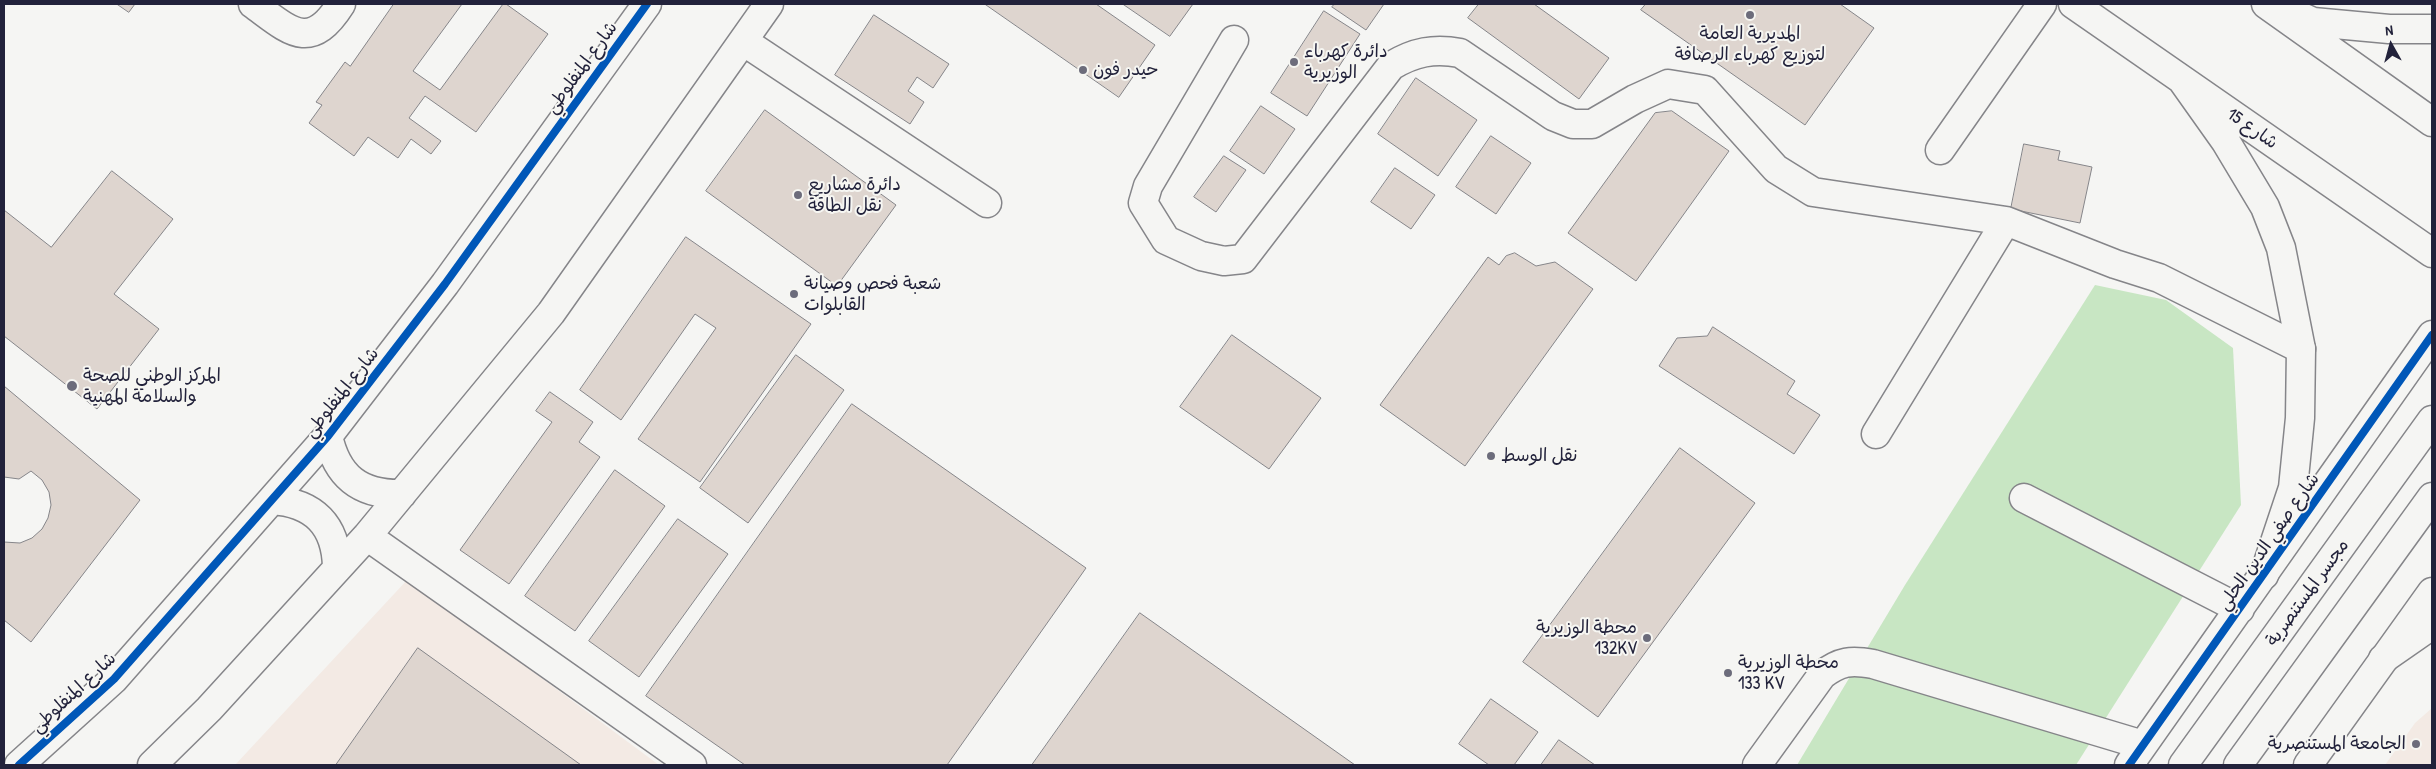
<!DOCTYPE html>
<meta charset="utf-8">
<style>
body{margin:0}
#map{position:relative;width:2436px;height:769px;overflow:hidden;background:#f5f5f3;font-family:"Patrick Hand",sans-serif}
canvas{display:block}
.frame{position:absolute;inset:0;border:5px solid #22223b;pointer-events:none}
.north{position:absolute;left:2366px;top:20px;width:50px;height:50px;-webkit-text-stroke:4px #f6f6f2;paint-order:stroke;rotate:353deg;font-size:14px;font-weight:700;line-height:20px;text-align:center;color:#22223b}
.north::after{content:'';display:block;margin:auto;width:18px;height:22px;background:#22223b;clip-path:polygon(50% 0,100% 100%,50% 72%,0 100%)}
</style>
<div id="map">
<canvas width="2436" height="769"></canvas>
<div class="frame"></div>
<div class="north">N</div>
</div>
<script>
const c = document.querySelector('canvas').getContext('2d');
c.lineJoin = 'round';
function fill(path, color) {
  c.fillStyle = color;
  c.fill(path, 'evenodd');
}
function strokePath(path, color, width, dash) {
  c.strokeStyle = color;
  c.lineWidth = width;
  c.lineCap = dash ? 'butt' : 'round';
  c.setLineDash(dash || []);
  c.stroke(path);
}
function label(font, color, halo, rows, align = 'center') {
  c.font = font + ' "Patrick Hand","Playpen Sans Arabic",sans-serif';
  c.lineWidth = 4;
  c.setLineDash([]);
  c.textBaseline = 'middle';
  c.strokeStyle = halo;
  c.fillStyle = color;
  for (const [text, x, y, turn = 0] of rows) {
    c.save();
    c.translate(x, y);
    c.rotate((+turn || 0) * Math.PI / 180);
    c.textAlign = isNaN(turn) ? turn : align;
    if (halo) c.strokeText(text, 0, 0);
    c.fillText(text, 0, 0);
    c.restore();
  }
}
fill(new Path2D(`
 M408,579L659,765H235Z
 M2432,708V765H2385L2415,723Z`), '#f3eae4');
fill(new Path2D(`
 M2095,285L2166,300L2233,348L2241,505L2076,765H1797L1905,585Z`), '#c8e6c3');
const building = new Path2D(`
 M117,4H135L129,12Z
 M394,4H462L413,71L440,90L503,4H506L548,34L476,132L425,96L409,118L441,141L431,154L411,139L398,158L368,137L354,156L309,123L322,105L316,102L345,62L350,66Z
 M985,4H1096L1155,45L1119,97Z
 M1123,4H1193L1170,36Z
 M1335,4H1384L1366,30L1332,7Z
 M1479,4H1534L1609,58L1579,99L1468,18Z
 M1646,4H1840L1874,28L1805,125L1641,10Z
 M1324,11L1360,34L1307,116L1271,93Z
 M874,15L949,64L933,88L917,77L908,91L924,102L910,124L835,75Z
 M1416,78L1477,120L1438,176L1378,134Z
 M1261,106L1295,129L1264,174L1230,151Z
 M765,110L896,205L837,286L706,191Z
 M1672,111L1729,151L1636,281L1568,233L1655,113Z
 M1491,136L1531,163L1496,214L1456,187Z
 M2024,144L2060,151L2058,160L2092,167L2080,223L2011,209Z
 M1224,156L1246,170L1216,212L1194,197Z
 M1395,168L1435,195L1411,229L1371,202Z
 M112,171L173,219L114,294L159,329L97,409L4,336V210L51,247Z
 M686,237L811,324L700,482L638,439L716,328L695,314L621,420L580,390Z
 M1515,253L1536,266L1555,262L1593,289L1465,466L1380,405L1488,257L1499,265L1506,256Z
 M1713,327L1795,381L1787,394L1820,415L1794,454L1659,366L1677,338L1707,336Z
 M1232,335L1321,398L1269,469L1180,407Z
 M796,355L844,390L748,523L700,488Z
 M4,386L140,500L31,642L4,620V542L20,543L32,538L42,529L48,518L51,505L49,492L42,480L31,471L19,479L4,477Z
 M550,392L593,422L579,442L600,457L509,584L460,550L552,422L536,411Z
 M852,404L1086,568L947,765H745L646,696Z
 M1680,448L1755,503L1598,717L1523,662Z
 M615,470L665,506L575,631L525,596Z
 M678,519L728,554L639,677L589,641Z
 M1140,613L1355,765H1032Z
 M418,648L581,765H336Z
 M1491,699L1538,732L1514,765H1489L1459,744Z
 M1559,740L1595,765H1541Z`);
fill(building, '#ded5cf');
strokePath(building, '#858589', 1);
const minor = new Path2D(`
 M253,4C290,31 310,53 341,4
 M1234,40L1148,186L1143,203L1166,240L1201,256L1224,261L1243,259L1391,66C1414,52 1434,48 1460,53L1553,116L1573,124H1592L1635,99L1668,84L1705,90L1776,169L1813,192L2006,221L2115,264L2159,278L2301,349
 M743,41L987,203
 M1940,150L2042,4
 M1876,434L2006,221
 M328,436C337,477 360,495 402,494
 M2024,498L2240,609
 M272,500C314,503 336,525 337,567
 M367,536L692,765
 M19,765L114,679L328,436L445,284L647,4
 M152,765L209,709L367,536L551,313L769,4
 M1757,765L1822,675C1840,661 1851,660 1873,664L2143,745
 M2129,765L2432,335
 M2308,765L2432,592`);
const major = new Path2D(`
 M2073,4L2432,253
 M2266,4L2432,122
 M2291,12L2313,22L2389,29H2432
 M2182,80L2226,142L2265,207L2281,248L2301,349L2300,418L2293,488L2264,575
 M2383,659L2432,625
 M2183,765L2432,420
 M2238,765L2432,497`);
strokePath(minor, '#858589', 31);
strokePath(major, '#858589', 31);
strokePath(minor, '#f5f5f3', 28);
strokePath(major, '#f5f5f3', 28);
strokePath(new Path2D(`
 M19,765L114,679L328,436L445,284L647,4
 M2129,765L2432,335`), '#0057b8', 8);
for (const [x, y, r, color] of [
 [1750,15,5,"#6c6c7b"],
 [1294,62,5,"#6c6c7b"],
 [1083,70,5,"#6c6c7b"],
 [798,195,5,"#6c6c7b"],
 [794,294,5,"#6c6c7b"],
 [72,386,6,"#6c6c7b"],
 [1491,456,5,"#6c6c7b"],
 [1647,638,5,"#6c6c7b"],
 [1728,673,5,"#6c6c7b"],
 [2416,744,5,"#6c6c7b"]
]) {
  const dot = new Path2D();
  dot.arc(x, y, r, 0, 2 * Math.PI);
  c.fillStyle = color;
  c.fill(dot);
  strokePath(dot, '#f6f6f2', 2);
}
label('18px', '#22223b', '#f6f6f2', [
 ["المديرية العامة",1750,34,"center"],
 ["لتوزيع كهرباء الرصافة",1750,55,"center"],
 ["دائرة كهرباء",1304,52],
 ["الوزيرية",1304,73],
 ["حيدر فون",1093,70],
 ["دائرة مشاريع",808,185],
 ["نقل الطاقة",808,206],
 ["شعبة فحص وصيانة",804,284],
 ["القابلوات",804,305],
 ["المركز الوطني للصحة",83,376],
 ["والسلامة المهنية",83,397],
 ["نقل الوسط",1501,456],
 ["محطة الوزيرية",1637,628,"right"],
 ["132KV",1637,649,"right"],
 ["محطة الوزيرية",1738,663],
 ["133 KV",1738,684],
 ["الجامعة المستنصرية",2406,744,"right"]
], 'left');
label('18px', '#22223b', '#f6f6f2', [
 ["شارع المنفلوطي",582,68,-54],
 ["شارع 15",2252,129,35],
 ["شارع المنفلوطي",342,393,-52],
 ["شارع صفي الدين الحلي",2269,542,-55],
 ["مجسر المستنصرية",2308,593,-54],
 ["شارع المنفلوطي",74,693,-43]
]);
</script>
